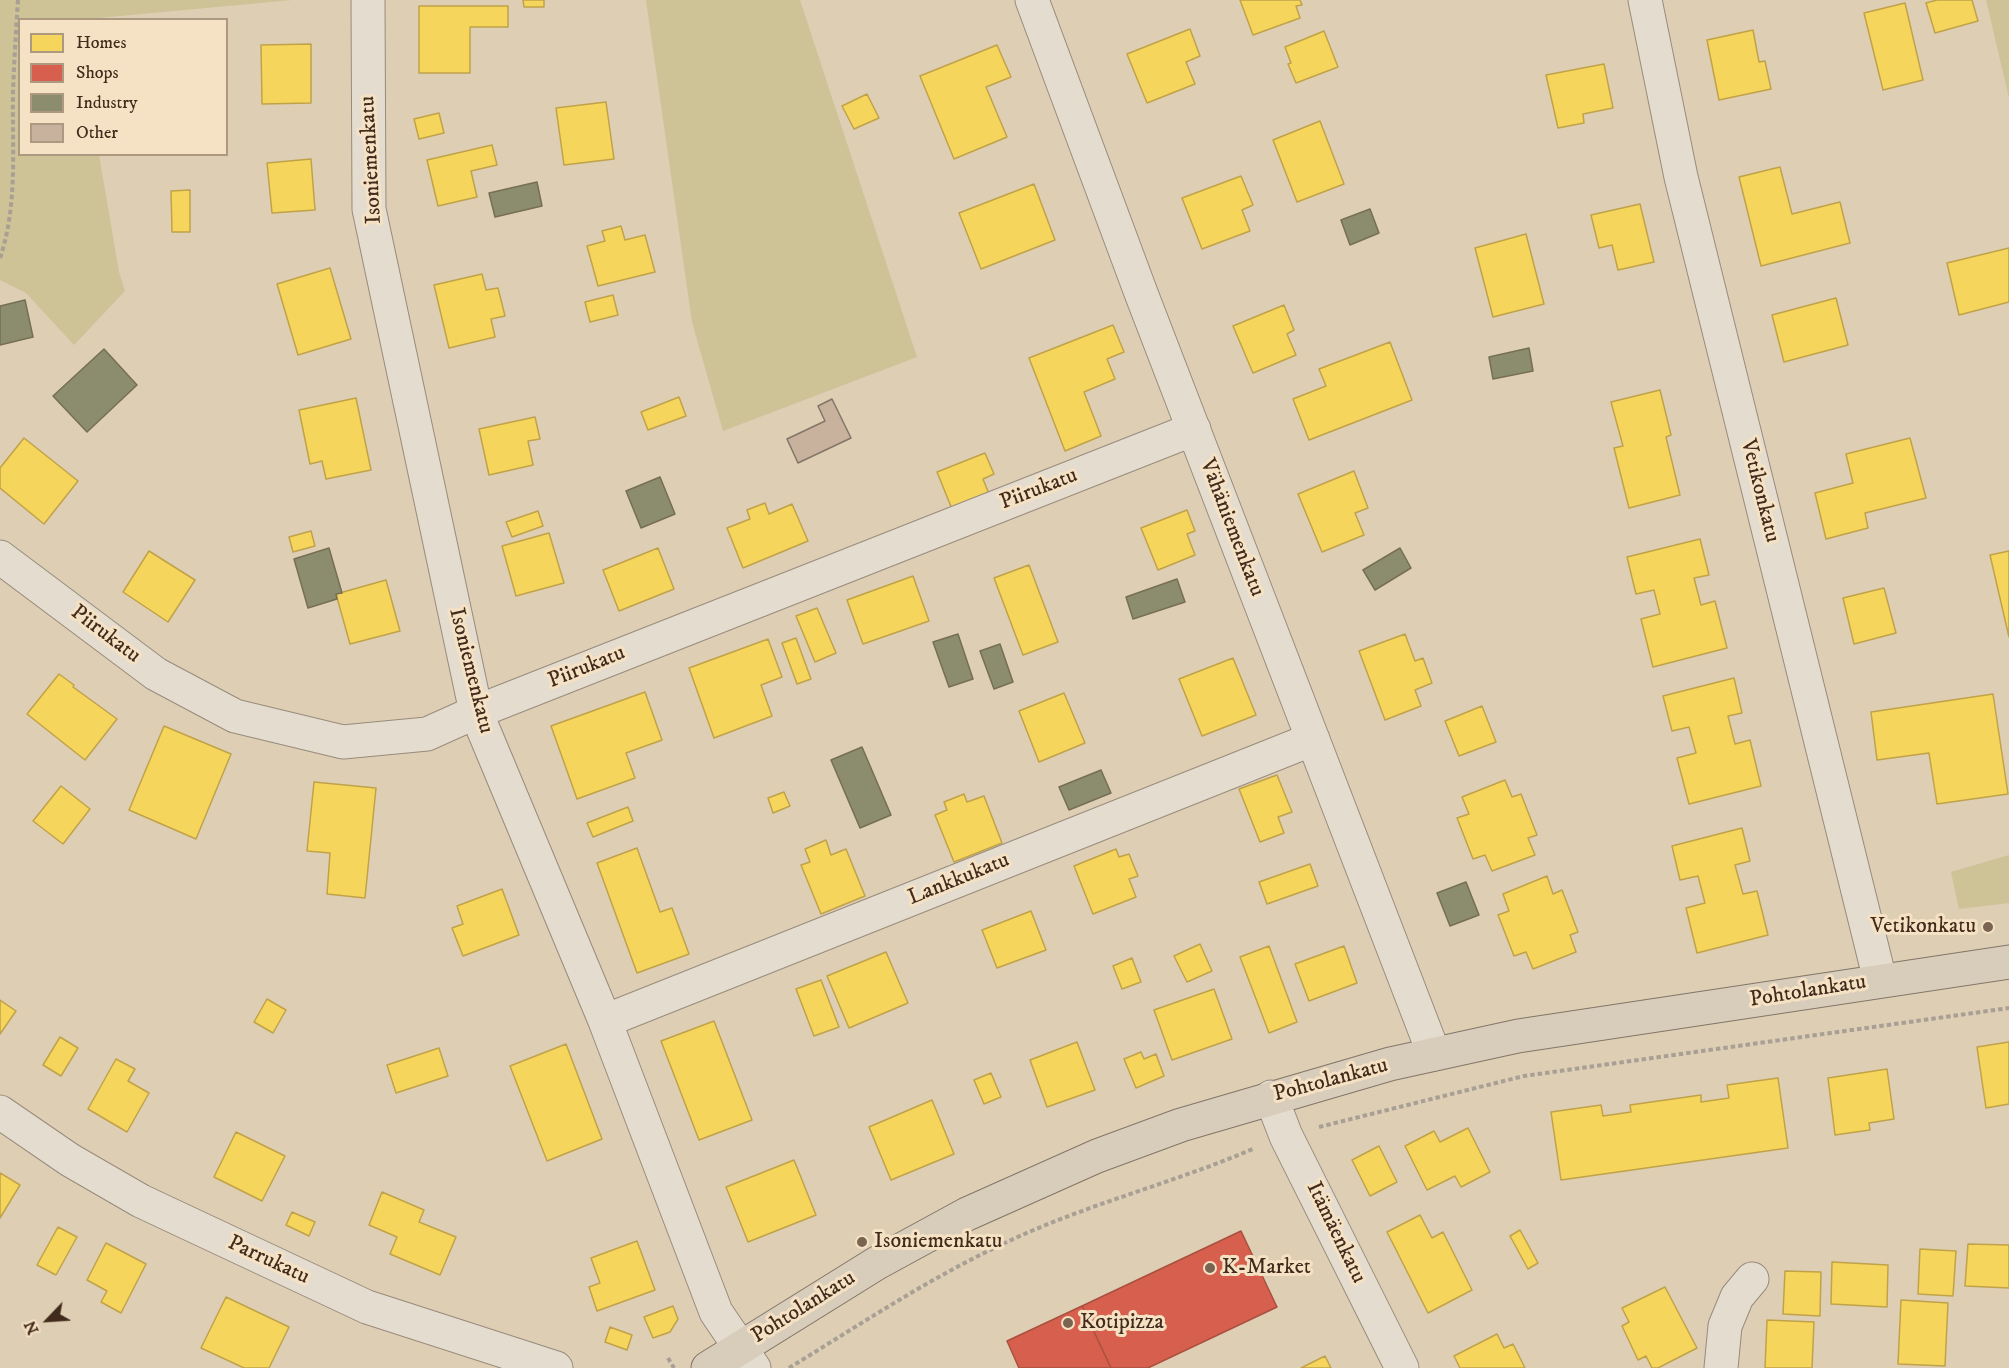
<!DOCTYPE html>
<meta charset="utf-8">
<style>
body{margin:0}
#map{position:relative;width:2009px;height:1368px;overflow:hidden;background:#deceb4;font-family:"IM FELL DW Pica",serif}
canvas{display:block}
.legend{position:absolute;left:18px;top:18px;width:210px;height:138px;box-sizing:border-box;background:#f5e1c3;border:2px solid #ad9880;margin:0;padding:8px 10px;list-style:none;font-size:18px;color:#422b1c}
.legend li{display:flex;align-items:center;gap:12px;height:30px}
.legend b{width:30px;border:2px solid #ad9880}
.north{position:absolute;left:18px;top:1290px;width:60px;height:60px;-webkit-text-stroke:4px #f5e1c3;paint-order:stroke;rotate:245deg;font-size:16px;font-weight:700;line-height:24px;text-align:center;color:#422b1c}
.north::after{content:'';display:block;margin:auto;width:21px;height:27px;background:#422b1c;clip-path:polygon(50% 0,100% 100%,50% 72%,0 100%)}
</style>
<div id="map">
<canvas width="2009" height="1368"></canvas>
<ul class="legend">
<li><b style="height:16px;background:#f6d55c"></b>Homes</li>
<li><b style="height:16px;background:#d6604d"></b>Shops</li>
<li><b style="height:16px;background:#8c8c6e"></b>Industry</li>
<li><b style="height:16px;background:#c8b29e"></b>Other</li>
</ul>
<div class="north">N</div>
</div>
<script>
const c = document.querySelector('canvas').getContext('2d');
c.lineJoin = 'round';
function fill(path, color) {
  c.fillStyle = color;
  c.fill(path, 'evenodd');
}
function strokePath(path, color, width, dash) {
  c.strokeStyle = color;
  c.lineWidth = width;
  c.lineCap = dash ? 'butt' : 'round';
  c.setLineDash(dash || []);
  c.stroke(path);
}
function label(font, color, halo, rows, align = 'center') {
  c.font = font + ' "IM FELL DW Pica",serif';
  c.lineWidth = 6;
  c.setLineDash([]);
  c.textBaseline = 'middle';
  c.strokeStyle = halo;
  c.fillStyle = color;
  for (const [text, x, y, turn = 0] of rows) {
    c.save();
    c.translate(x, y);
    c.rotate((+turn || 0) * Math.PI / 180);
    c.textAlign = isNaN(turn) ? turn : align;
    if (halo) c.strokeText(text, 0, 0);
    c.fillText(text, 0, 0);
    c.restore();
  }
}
fill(new Path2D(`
 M0,0H292L88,19L20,20V154L99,155L119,272L125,291L74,345L26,293L0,280Z
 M646,0H800L917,357L723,431L692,322Z
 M1986,0H2009V98Z
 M2009,855V903L1959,909L1951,872Z`), '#cec297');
const homes = new Path2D(`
 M523,0H544V7H524Z
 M1240,0H1300L1302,5L1296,6L1300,18L1253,35Z
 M1937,0H1972L1978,21L1935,33L1926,3Z
 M1905,3L1923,80L1883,90L1864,13Z
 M419,6H508V27H470V73H419Z
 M1190,29L1200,56L1186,62L1195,84L1147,103L1127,54Z
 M1753,30L1759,62L1765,61L1771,89L1719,100L1707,40Z
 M1324,31L1338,67L1296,83L1288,64L1291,63L1285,47Z
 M311,44V103L262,104L261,45Z
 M997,45L1011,77L986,87L1007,137L954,159L920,76Z
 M1604,64L1613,108L1583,114L1584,123L1558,128L1546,75Z
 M867,94L879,118L854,129L842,106Z
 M606,102L614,159L564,165L556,108Z
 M439,113L444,133L419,139L414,119Z
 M1320,121L1344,184L1297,202L1273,140Z
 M492,145L497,165L471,171L477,197L438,206L427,160Z
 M311,159L315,210L272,213L267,163Z
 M1780,167L1792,214L1840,202L1850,243L1761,266L1739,177Z
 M1241,176L1253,205L1242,210L1250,231L1202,249L1182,198Z
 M1034,184L1055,240L981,269L959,213Z
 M190,190V232H172L171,191Z
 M1640,204L1654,262L1618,270L1612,245L1599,248L1591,215Z
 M621,226L625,240L645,235L655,272L598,286L587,246L605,241L602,231Z
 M1526,234L1544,304L1493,317L1475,248Z
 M2009,248V302L1959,315L1947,263Z
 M330,268L351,339L298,355L277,284Z
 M482,274L486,290L498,288L505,316L491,319L495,337L449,348L434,285Z
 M613,295L618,315L590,322L585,302Z
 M1836,298L1848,345L1784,362L1772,315Z
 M1284,305L1294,330L1287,334L1296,355L1253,373L1233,326Z
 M1113,325L1124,352L1107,359L1115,379L1084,392L1101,436L1065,451L1029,358Z
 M1390,342L1412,400L1309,440L1293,399L1326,386L1319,369Z
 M1660,390L1671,435L1666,437L1680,495L1629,508L1614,448L1623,446L1611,402Z
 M679,397L686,416L648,430L641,412Z
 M356,398L371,470L326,479L322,461L310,464L299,410Z
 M535,417L540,439L528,441L533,465L489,475L479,429Z
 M24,438L78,481L44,524L0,488V468Z
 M1910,438L1926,498L1865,513L1868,528L1826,539L1815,493L1853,483L1846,454Z
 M985,453L994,474L983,479L989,494L952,509L937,472Z
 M1354,471L1368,508L1355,513L1364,535L1322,552L1298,494Z
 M765,503L769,514L792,504L808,541L743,568L727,528L750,519L747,510Z
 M1187,510L1195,531L1187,534L1195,555L1158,570L1141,528Z
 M538,511L543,526L512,537L506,522Z
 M311,531L315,546L293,552L289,537Z
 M549,533L564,583L516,596L502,546Z
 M1700,539L1709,575L1694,578L1701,605L1715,601L1727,648L1653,667L1641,619L1660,614L1654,590L1636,594L1627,557Z
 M658,548L674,589L619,611L603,570Z
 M149,551L195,580L168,622L123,592Z
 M2009,551V637L1990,555Z
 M1029,565L1058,642L1023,655L994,578Z
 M913,576L929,621L863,644L847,600Z
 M386,580L400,631L350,644L336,594Z
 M1884,588L1896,633L1854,644L1843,598Z
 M817,608L836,653L815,662L796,616Z
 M1405,634L1415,661L1423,658L1432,683L1415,690L1421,706L1385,720L1359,651Z
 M796,638L811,679L797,684L782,643Z
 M768,639L782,677L761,685L772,716L714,738L689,668Z
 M1233,658L1256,715L1202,736L1179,679Z
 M59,674L74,685L73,687L117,719L85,760L27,714Z
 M1734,678L1742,713L1728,716L1735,744L1750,740L1761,786L1689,804L1677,758L1696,753L1689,727L1672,731L1663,696Z
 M645,692L662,740L626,753L635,778L577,799L551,726Z
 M1064,693L1085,743L1039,762L1019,711Z
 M1993,694L2008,794L1937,804L1929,753L1877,760L1871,712Z
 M1482,706L1496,742L1459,756L1445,721Z
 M164,726L231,754L196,839L129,810Z
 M1277,775L1292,812L1278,817L1284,833L1260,842L1239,789Z
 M1505,780L1512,797L1521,794L1537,835L1528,838L1535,855L1492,871L1485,855L1473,859L1457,818L1469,814L1462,797Z
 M314,782L376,788L365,898L327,894L330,853L307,851Z
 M61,786L90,809L63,844L33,821Z
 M784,792L790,806L773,813L768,798Z
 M964,794L967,802L984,796L1002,843L954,862L935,815L947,810L944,802Z
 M628,807L633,821L593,837L587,823Z
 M1742,828L1750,861L1735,865L1743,894L1757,891L1768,935L1697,953L1686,908L1705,903L1698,876L1680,880L1672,846Z
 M826,840L831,855L846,849L865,896L821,914L801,865L810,862L805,849Z
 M637,848L660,912L672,908L689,954L637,973L597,863Z
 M1116,849L1119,857L1129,854L1138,876L1129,879L1136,897L1093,914L1074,866Z
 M1310,864L1318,886L1267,904L1259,882Z
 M1547,876L1553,894L1562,890L1578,932L1570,935L1576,952L1533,969L1526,952L1514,956L1498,915L1509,911L1503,894Z
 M502,889L519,935L463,956L452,928L463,924L457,906Z
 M1031,911L1046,950L997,968L982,930Z
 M1200,944L1212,971L1187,982L1174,956Z
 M1269,946L1297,1022L1269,1033L1240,957Z
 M1344,946L1357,983L1309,1001L1295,964Z
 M886,952L908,1003L849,1028L827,976Z
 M1132,958L1141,982L1122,989L1113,966Z
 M821,980L839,1027L814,1036L796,989Z
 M1214,989L1232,1039L1172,1060L1154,1010Z
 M267,999L286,1010L273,1033L254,1022Z
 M0,1000L16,1011L0,1034Z
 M714,1021L752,1120L699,1140L661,1041Z
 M60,1037L78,1048L61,1076L43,1065Z
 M1077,1042L1095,1090L1047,1107L1030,1060Z
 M2009,1042V1104L1986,1108L1977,1047Z
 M566,1044L602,1139L547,1161L510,1066Z
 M439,1048L448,1076L396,1093L387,1065Z
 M1141,1052L1144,1059L1156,1054L1164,1076L1136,1088L1124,1059Z
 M116,1059L135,1069L128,1081L149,1093L127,1132L88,1109Z
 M1887,1069L1894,1119L1869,1123L1870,1130L1835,1135L1828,1078Z
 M991,1073L1001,1097L984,1104L974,1080Z
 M1778,1078L1788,1148L1561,1180L1551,1112L1601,1105L1603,1116L1631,1112L1630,1105L1701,1095V1102L1729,1098L1727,1085Z
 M932,1100L954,1154L891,1180L869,1127Z
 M1468,1128L1490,1172L1461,1187L1455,1176L1427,1190L1405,1146L1434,1131L1440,1142Z
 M236,1132L285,1156L262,1201L214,1177Z
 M1379,1146L1397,1182L1370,1196L1352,1160Z
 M794,1160L816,1215L748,1242L726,1187Z
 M0,1173L20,1185L0,1218Z
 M382,1192L424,1210L419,1222L456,1237L440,1275L390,1254L397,1237L369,1225Z
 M292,1212L315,1222L309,1236L286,1225Z
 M1420,1215L1432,1238L1443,1232L1472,1290L1428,1313L1387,1232Z
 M58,1227L77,1237L56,1275L37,1265Z
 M1520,1230L1538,1263L1528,1269L1510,1236Z
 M637,1241L655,1290L597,1311L589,1287L600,1283L591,1258Z
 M106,1243L146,1264L121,1313L101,1302L107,1291L87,1280Z
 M1968,1244L2009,1245V1288L1965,1286Z
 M1920,1249L1956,1251L1953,1296L1918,1294Z
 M1832,1262L1888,1265L1887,1307L1831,1304Z
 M1785,1271L1821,1272L1820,1316L1783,1314Z
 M1665,1287L1697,1348L1658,1368H1652L1646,1356L1638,1360L1622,1326L1629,1322L1622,1308Z
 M226,1297L289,1327L269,1368H244L201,1348Z
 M1901,1300L1948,1303L1945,1366L1898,1364Z
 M673,1306L678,1319L670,1332L653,1338L644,1317Z
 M1767,1320L1814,1322L1812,1368H1765Z
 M610,1327L632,1335L627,1350L605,1342Z
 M1497,1334L1504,1348L1513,1344L1525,1368H1460L1454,1356Z
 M1325,1356L1331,1368H1301Z`);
fill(homes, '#f6d55c');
strokePath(homes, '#c0a249', 1.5);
const shops = new Path2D(`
 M1241,1231L1277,1307L1148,1368H1111L1082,1306Z
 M1082,1306L1111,1368H1019L1007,1341Z`);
fill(shops, '#d6604d');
strokePath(shops, '#aa503e', 1.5);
const industry = new Path2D(`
 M537,182L542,206L495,217L489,193Z
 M1370,209L1379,233L1350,245L1341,220Z
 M25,300L33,337L0,345V306Z
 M1529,348L1533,371L1493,379L1489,357Z
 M104,349L137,385L87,432L53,396Z
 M660,477L675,514L641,528L626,491Z
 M329,548L342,593L336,594L337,599L308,608L294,559Z
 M1400,548L1411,568L1375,590L1363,570Z
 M1177,579L1185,602L1133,619L1126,597Z
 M958,634L973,679L949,687L933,642Z
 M1000,644L1013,682L994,689L980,651Z
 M862,747L891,815L860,828L831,760Z
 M1101,770L1111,793L1069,810L1059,787Z
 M1466,882L1479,915L1450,926L1437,893Z`);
fill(industry, '#8c8c6e');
strokePath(industry, '#766f55', 1.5);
const building = new Path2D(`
 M832,399L851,438L798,463L787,439L825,421L818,406Z`);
fill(building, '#c8b29e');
strokePath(building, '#827667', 1.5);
const minor = new Path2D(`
 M368,0L369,209L476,712L605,1021L716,1312L754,1368
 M1032,0L1141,293L1434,1054
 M1645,0L1681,177L1880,980
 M0,557L156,674L235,716L343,742L427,734L476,712L1194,429
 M605,1021L1313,739
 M1271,1097L1286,1136L1402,1368
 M0,1112L70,1160L141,1201L367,1307L556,1368
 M1721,1368L1725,1326L1737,1297L1752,1279`);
const major = new Path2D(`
 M708,1368L877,1263L967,1214L1097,1156L1181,1125L1390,1064L1518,1036L2009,962`);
strokePath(minor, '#988b7c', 35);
strokePath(major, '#827667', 35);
strokePath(new Path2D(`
 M0,258C18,205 12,148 13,93C14,62 16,31 18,0
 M1319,1127L1524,1076L2009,1008
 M668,1358L674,1368
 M789,1368C861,1324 931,1277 1007,1242C1087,1204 1174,1183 1255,1148`), '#a89f95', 4, [4.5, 3]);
strokePath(minor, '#e4dcce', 33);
strokePath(major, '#d8ccbb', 33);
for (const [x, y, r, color] of [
 [1988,927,6,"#796451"],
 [862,1242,6,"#796451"],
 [1210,1268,6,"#796451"],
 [1068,1323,6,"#796451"]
]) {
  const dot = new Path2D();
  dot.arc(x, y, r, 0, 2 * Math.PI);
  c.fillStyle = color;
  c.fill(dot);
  strokePath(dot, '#f5e1c3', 2);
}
label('22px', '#422b1c', '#f5e1c3', [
 ["Isoniemenkatu",372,160,-93],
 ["Piirukatu",1039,490,-21],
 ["Vetikonkatu",1759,491,76],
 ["Vähäniemenkatu",1231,528,69],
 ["Piirukatu",105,635,37],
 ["Piirukatu",587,668,-22],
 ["Isoniemenkatu",470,671,76],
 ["Lankkukatu",959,880,-22],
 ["Pohtolankatu",1808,992,-9],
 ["Pohtolankatu",1331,1081,-15],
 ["Itämäenkatu",1335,1233,64],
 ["Parrukatu",268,1261,25],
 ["Pohtolankatu",804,1308,-32]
]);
label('22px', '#422b1c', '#f5e1c3', [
 ["Vetikonkatu",1976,927,"right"],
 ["Isoniemenkatu",874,1242],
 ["K-Market",1222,1268],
 ["Kotipizza",1080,1323]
], 'left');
</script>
